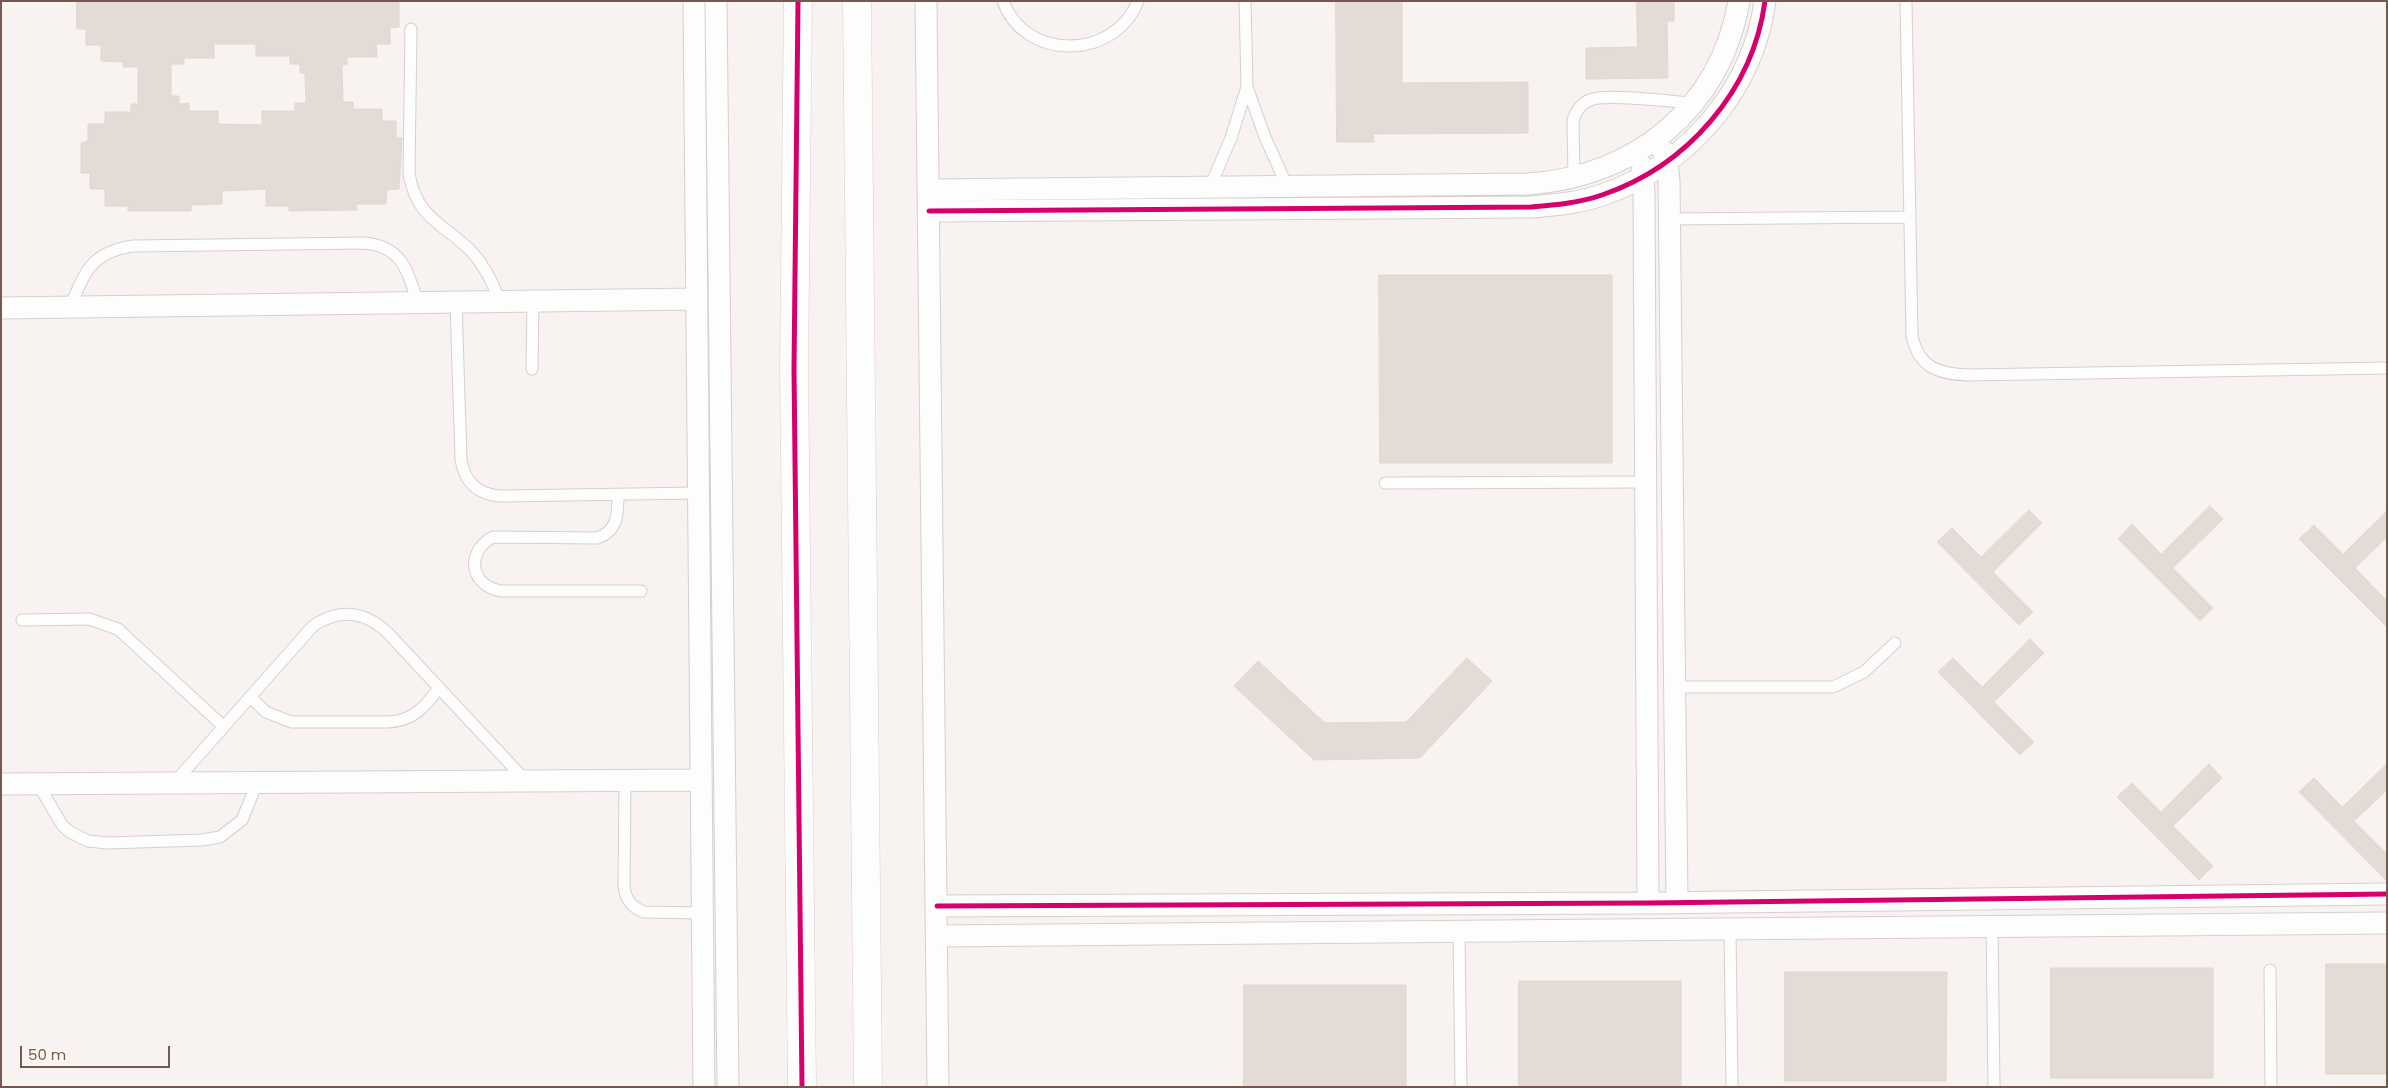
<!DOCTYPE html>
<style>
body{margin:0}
#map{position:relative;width:2388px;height:1088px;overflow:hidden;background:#f8f3f0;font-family:Poppins,sans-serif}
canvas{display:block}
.frame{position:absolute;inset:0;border:2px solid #755850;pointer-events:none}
.scale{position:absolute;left:20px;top:1046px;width:150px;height:22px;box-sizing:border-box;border:2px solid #755850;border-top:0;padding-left:6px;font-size:15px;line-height:18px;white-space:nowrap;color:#755850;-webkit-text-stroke:4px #fef7f2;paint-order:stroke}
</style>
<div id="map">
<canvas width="2388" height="1088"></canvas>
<div class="frame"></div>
<div class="scale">50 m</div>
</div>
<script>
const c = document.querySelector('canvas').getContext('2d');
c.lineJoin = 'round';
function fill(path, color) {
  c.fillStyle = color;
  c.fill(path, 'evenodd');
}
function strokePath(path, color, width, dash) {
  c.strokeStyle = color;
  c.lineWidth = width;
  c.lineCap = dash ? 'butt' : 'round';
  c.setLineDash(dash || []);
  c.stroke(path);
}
const building = new Path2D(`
 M77,1H399V27L390,28V44H376L377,57H347V64L342,65L343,102H353V109H382V121H396V138H402L399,189L387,190L386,204H356L357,210L289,211V206H266V189L222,191V204L191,205V211H128V206H105V189H90V173H81V143L88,141V124H105V112H131V104H138V67H123L124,62L101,61V45H86V29H77ZM214,44H256V56H290V64H300V73H305L306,103H295V111H262V125L218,124V111H189V103L179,104V96H171V64H184V58H214Z
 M1336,1H1402V83L1528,82V133L1373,134L1374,142H1337Z
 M1637,1H1674V21H1667L1668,78L1586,79V48L1637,47Z
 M1379,275H1612V463H1380Z
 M2210,506L2223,519L2173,568L2213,608L2200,621L2118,539L2132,524L2161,554Z
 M2029,510L2042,523L1993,572L2033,612L2019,625L1937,542L1952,528L1981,557Z
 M2387,511V537L2355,568L2387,601V627L2299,539L2314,525L2343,554Z
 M2030,639L2044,653L1994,702L2034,742L2020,755L1938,672L1953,658L1982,687Z
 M1467,658L1492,681L1420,758L1314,760L1234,686L1258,661L1325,723L1406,722Z
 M2209,764L2222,778L2173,826L2213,866L2199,880L2117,797L2132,783L2161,812Z
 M2387,764V790L2354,821L2387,854V881L2299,792L2314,778L2342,807Z
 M2326,964H2387V1074H2326Z
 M2051,968H2213V1078H2051Z
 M1785,972H1947L1946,1081H1785Z
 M1519,981H1681V1087H1519Z
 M1244,985H1406V1087H1244Z`);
fill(building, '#e4dbd7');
strokePath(building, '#e0d6d2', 1);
const lane = new Path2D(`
 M1003,1C1025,62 1115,60 1138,1
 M1906,1L1912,336C1919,368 1939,374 1968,375L2387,368
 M411,29L409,174C417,218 441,222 469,249C484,264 493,283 500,302
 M1247,87L1265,137L1287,186
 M1574,178L1573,120C1576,111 1581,103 1590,100C1605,93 1673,102 1694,103
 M1210,187L1231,138L1247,87L1245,1
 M1669,219L1910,217
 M456,302L461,459C464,483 480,496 503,496L698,493
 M70,307C85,272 91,252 133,246L365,243C403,247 407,271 418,303
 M532,369L533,301
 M1385,483L1646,482
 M618,495C618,514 618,531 597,538L493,537C465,552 470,586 501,591H641
 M22,620L89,619L118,629L224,727
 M1675,687H1833L1864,672L1895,643
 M250,697L266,712L291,722H388C413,721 425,707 439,688
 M625,781L624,885C625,898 630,907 644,912L702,913
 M174,783L313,626C339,608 364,611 387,632L526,781
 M38,784L62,825L70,832L88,841L108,843L202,840L220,837L242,820L257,783
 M1992,926L1994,1087
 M1730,929L1732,1087
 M1459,931L1461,1087
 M2270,970L2271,1087`);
const street = new Path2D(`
 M694,1L704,1087
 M716,1L728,1087
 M926,1L938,1087
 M1663,151L1667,162L1669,181L1677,902
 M1642,166L1644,191L1648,903
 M929,190L1527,184C1634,177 1720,110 1739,1
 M929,211L1531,207C1555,205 1579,203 1602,195C1687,166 1753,91 1765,1
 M1,308L696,299
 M1,784L701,780
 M937,906L1648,903L2387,894
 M937,936L2387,923`);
const secondary = new Path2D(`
 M798,1L794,369L802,1087
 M857,1L868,1087`);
strokePath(lane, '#d6cfcc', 13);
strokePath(street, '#d6cfcc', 23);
strokePath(secondary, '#d8cfcb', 29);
strokePath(lane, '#fefdfd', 11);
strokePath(street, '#fefdfd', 21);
strokePath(secondary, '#fefdfd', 28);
strokePath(new Path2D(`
 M798,1L794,369L802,1087
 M929,211L1531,207C1555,205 1579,203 1602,195C1687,166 1753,91 1765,1
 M937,906L1648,903L2387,894`), '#d6006c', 5);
</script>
